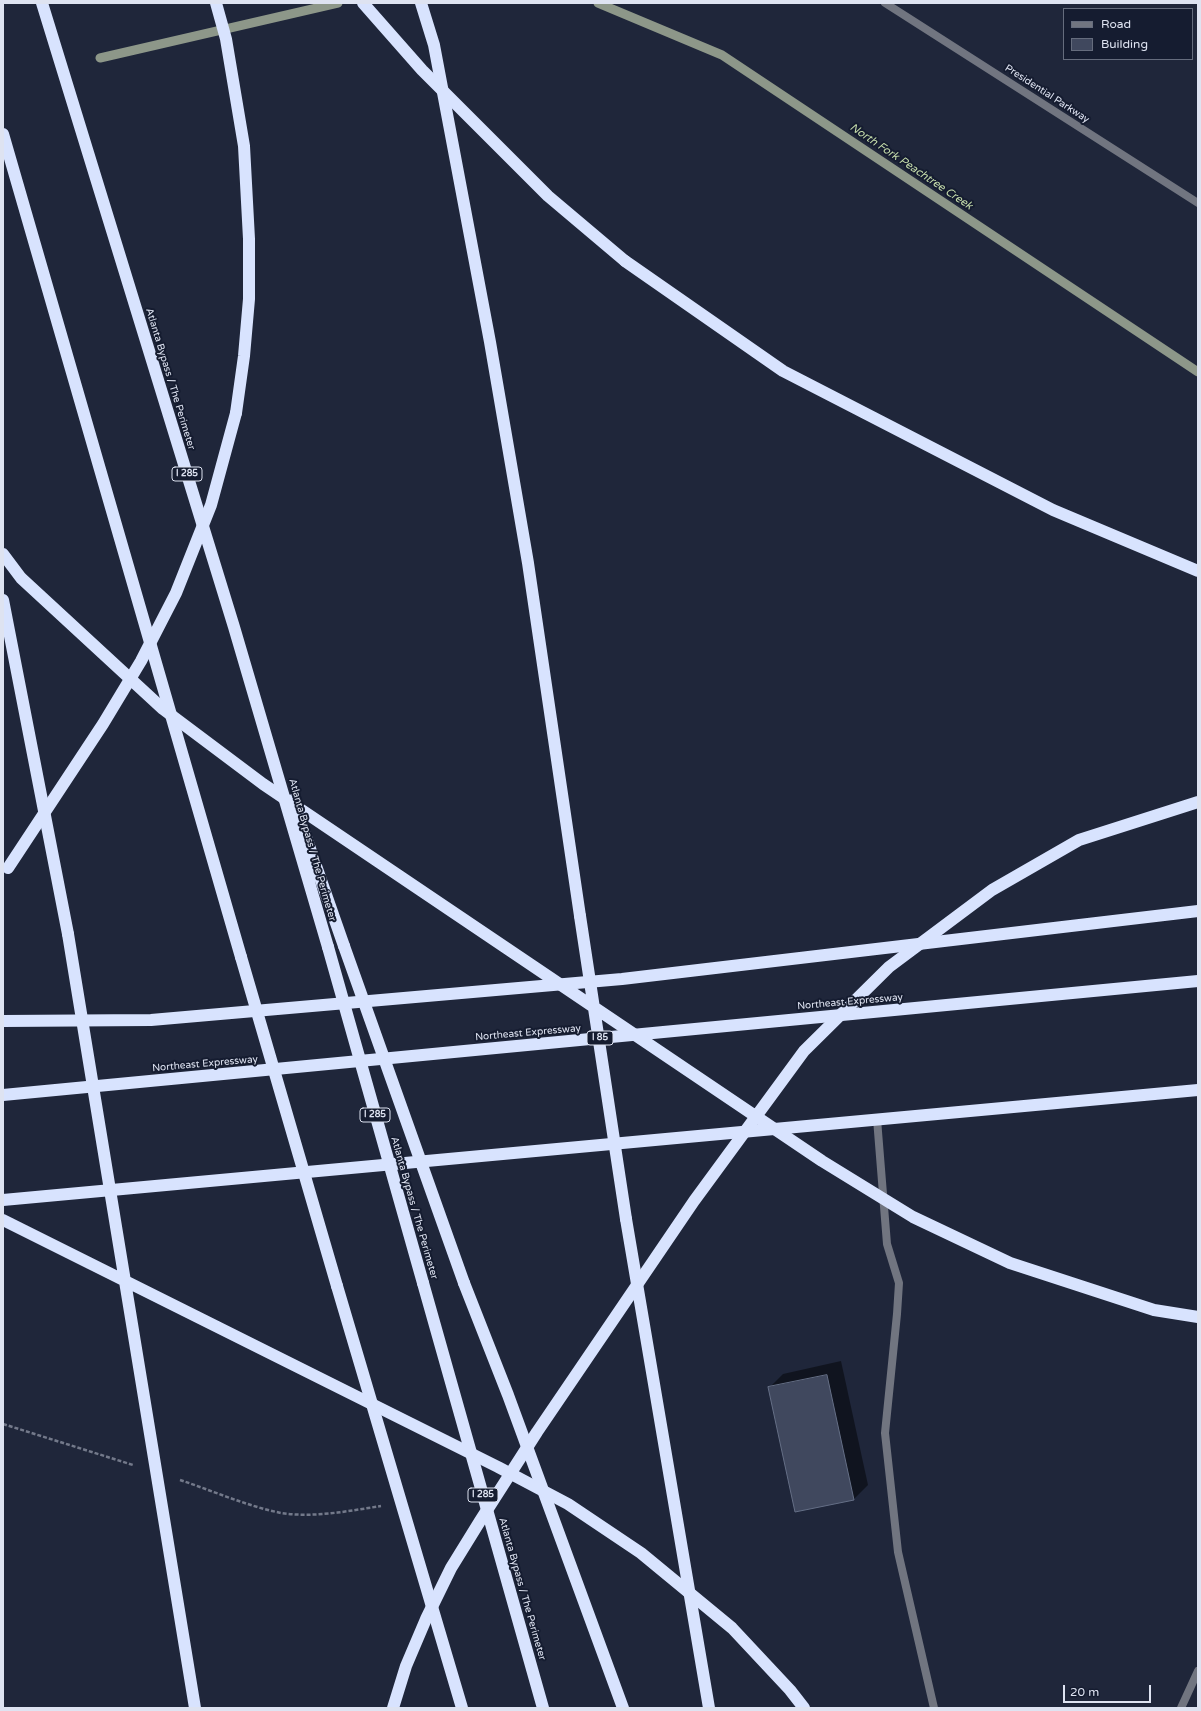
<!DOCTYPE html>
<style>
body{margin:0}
#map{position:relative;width:1201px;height:1711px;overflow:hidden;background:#1f263a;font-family:"Varela Round",sans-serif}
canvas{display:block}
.frame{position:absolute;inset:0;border:4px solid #dee3f1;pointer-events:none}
.legend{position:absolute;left:1063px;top:8px;width:130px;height:52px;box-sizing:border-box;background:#151c30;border:1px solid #656c7d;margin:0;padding:5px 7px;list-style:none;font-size:12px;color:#dee3f1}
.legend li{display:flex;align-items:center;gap:8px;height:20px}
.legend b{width:20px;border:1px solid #656c7d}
.scale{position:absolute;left:1063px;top:1685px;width:88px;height:18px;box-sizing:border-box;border:2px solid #dee3f1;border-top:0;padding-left:5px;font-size:12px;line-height:14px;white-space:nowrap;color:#dee3f1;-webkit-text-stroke:3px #151c30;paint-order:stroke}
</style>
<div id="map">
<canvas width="1201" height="1711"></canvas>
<div class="frame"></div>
<ul class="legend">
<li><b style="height:5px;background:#717580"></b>Road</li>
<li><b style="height:11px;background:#40485e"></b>Building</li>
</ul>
<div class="scale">20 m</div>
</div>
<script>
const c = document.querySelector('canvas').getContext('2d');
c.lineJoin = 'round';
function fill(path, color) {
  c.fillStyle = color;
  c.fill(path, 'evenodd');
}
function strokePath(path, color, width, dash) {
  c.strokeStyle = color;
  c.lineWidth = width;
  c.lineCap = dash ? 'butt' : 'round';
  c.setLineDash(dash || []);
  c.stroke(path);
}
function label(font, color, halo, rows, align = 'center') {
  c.font = font + ' "Varela Round",sans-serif';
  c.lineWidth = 4;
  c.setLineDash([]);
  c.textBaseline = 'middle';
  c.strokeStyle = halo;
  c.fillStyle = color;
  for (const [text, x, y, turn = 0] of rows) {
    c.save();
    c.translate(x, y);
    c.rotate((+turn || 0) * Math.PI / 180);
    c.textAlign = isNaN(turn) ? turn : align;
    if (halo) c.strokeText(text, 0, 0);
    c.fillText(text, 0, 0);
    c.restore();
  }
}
fill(new Path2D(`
 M841,1361L868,1485L854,1499L796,1511L769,1388L783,1374Z`), '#0007');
strokePath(new Path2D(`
 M598,3L722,55L1198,372
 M100,58L338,3`), '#8d9789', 9);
const building = new Path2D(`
 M827,1375L854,1500L795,1512L768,1387Z`);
fill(building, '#40485e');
strokePath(building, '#656f86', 1);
strokePath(new Path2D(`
 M3,1424L133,1465
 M180,1480C213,1491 247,1506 281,1513C313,1518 349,1511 381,1506`), '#73798a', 2.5, [4, 2]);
strokePath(new Path2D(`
 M877,1119L887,1244L899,1283L897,1314L885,1433L898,1552L934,1708
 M1181,1708L1198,1671`), '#717580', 8);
strokePath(new Path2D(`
 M885,3L1198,203`), '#717580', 8);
strokePath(new Path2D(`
 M42,3L234,627L328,947
 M216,3L226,39L244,146L249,239V299L244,356L236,413
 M421,3L434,45L490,342L528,563L580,916
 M3,134L241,957
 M625,261L783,371L1053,510L1198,571
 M3,600L68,934
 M293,800L344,946
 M3,1021L151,1020L622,979L1198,911
 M3,1095L1198,981
 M3,1200L1198,1090
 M626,1219L709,1708
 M423,1283L543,1708
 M464,1283L508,1395L623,1708
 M337,1286L462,1708`), '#d8e3fe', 12);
strokePath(new Path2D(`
 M363,3L422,70L548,196L625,261
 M3,554L21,578L163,709L263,784L822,1161L913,1217L1010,1263L1154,1310L1198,1317
 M8,868L103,724L141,661L176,593L211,505L236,413
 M580,916L626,1219
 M68,934L195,1708
 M344,946L464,1283
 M328,947L423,1283
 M241,957L337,1286
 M3,1220L498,1467L568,1504L641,1553L732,1628L790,1690L804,1708
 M393,1708L406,1666L426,1619L451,1568L480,1521L537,1432L694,1201L804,1051L889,967L992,890L1079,840L1198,802`), '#d8e3fe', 12);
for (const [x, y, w] of [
 [187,474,30],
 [600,1038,26],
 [375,1115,30],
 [483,1495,30]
]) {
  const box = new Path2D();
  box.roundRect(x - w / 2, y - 7, w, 14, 3);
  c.fillStyle = '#151c30';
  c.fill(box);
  strokePath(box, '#dee3f1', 1);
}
label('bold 9px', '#dee3f1', null, [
 ["I 285",187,474],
 ["I 85",600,1038],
 ["I 285",375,1115],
 ["I 285",483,1495]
]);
label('10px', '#dee3f1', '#151c30', [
 ["Presidential Parkway",1047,94,33],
 ["Atlanta Bypass / The Perimeter",170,379,73],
 ["Atlanta Bypass / The Perimeter",312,850,74],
 ["Northeast Expressway",850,1002,-5],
 ["Northeast Expressway",528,1033,-5],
 ["Northeast Expressway",205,1064,-5],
 ["Atlanta Bypass / The Perimeter",414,1208,74],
 ["Atlanta Bypass / The Perimeter",522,1589,74]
]);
label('italic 11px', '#c5dcab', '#151c30', [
 ["North Fork Peachtree Creek",911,167,34]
]);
</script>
